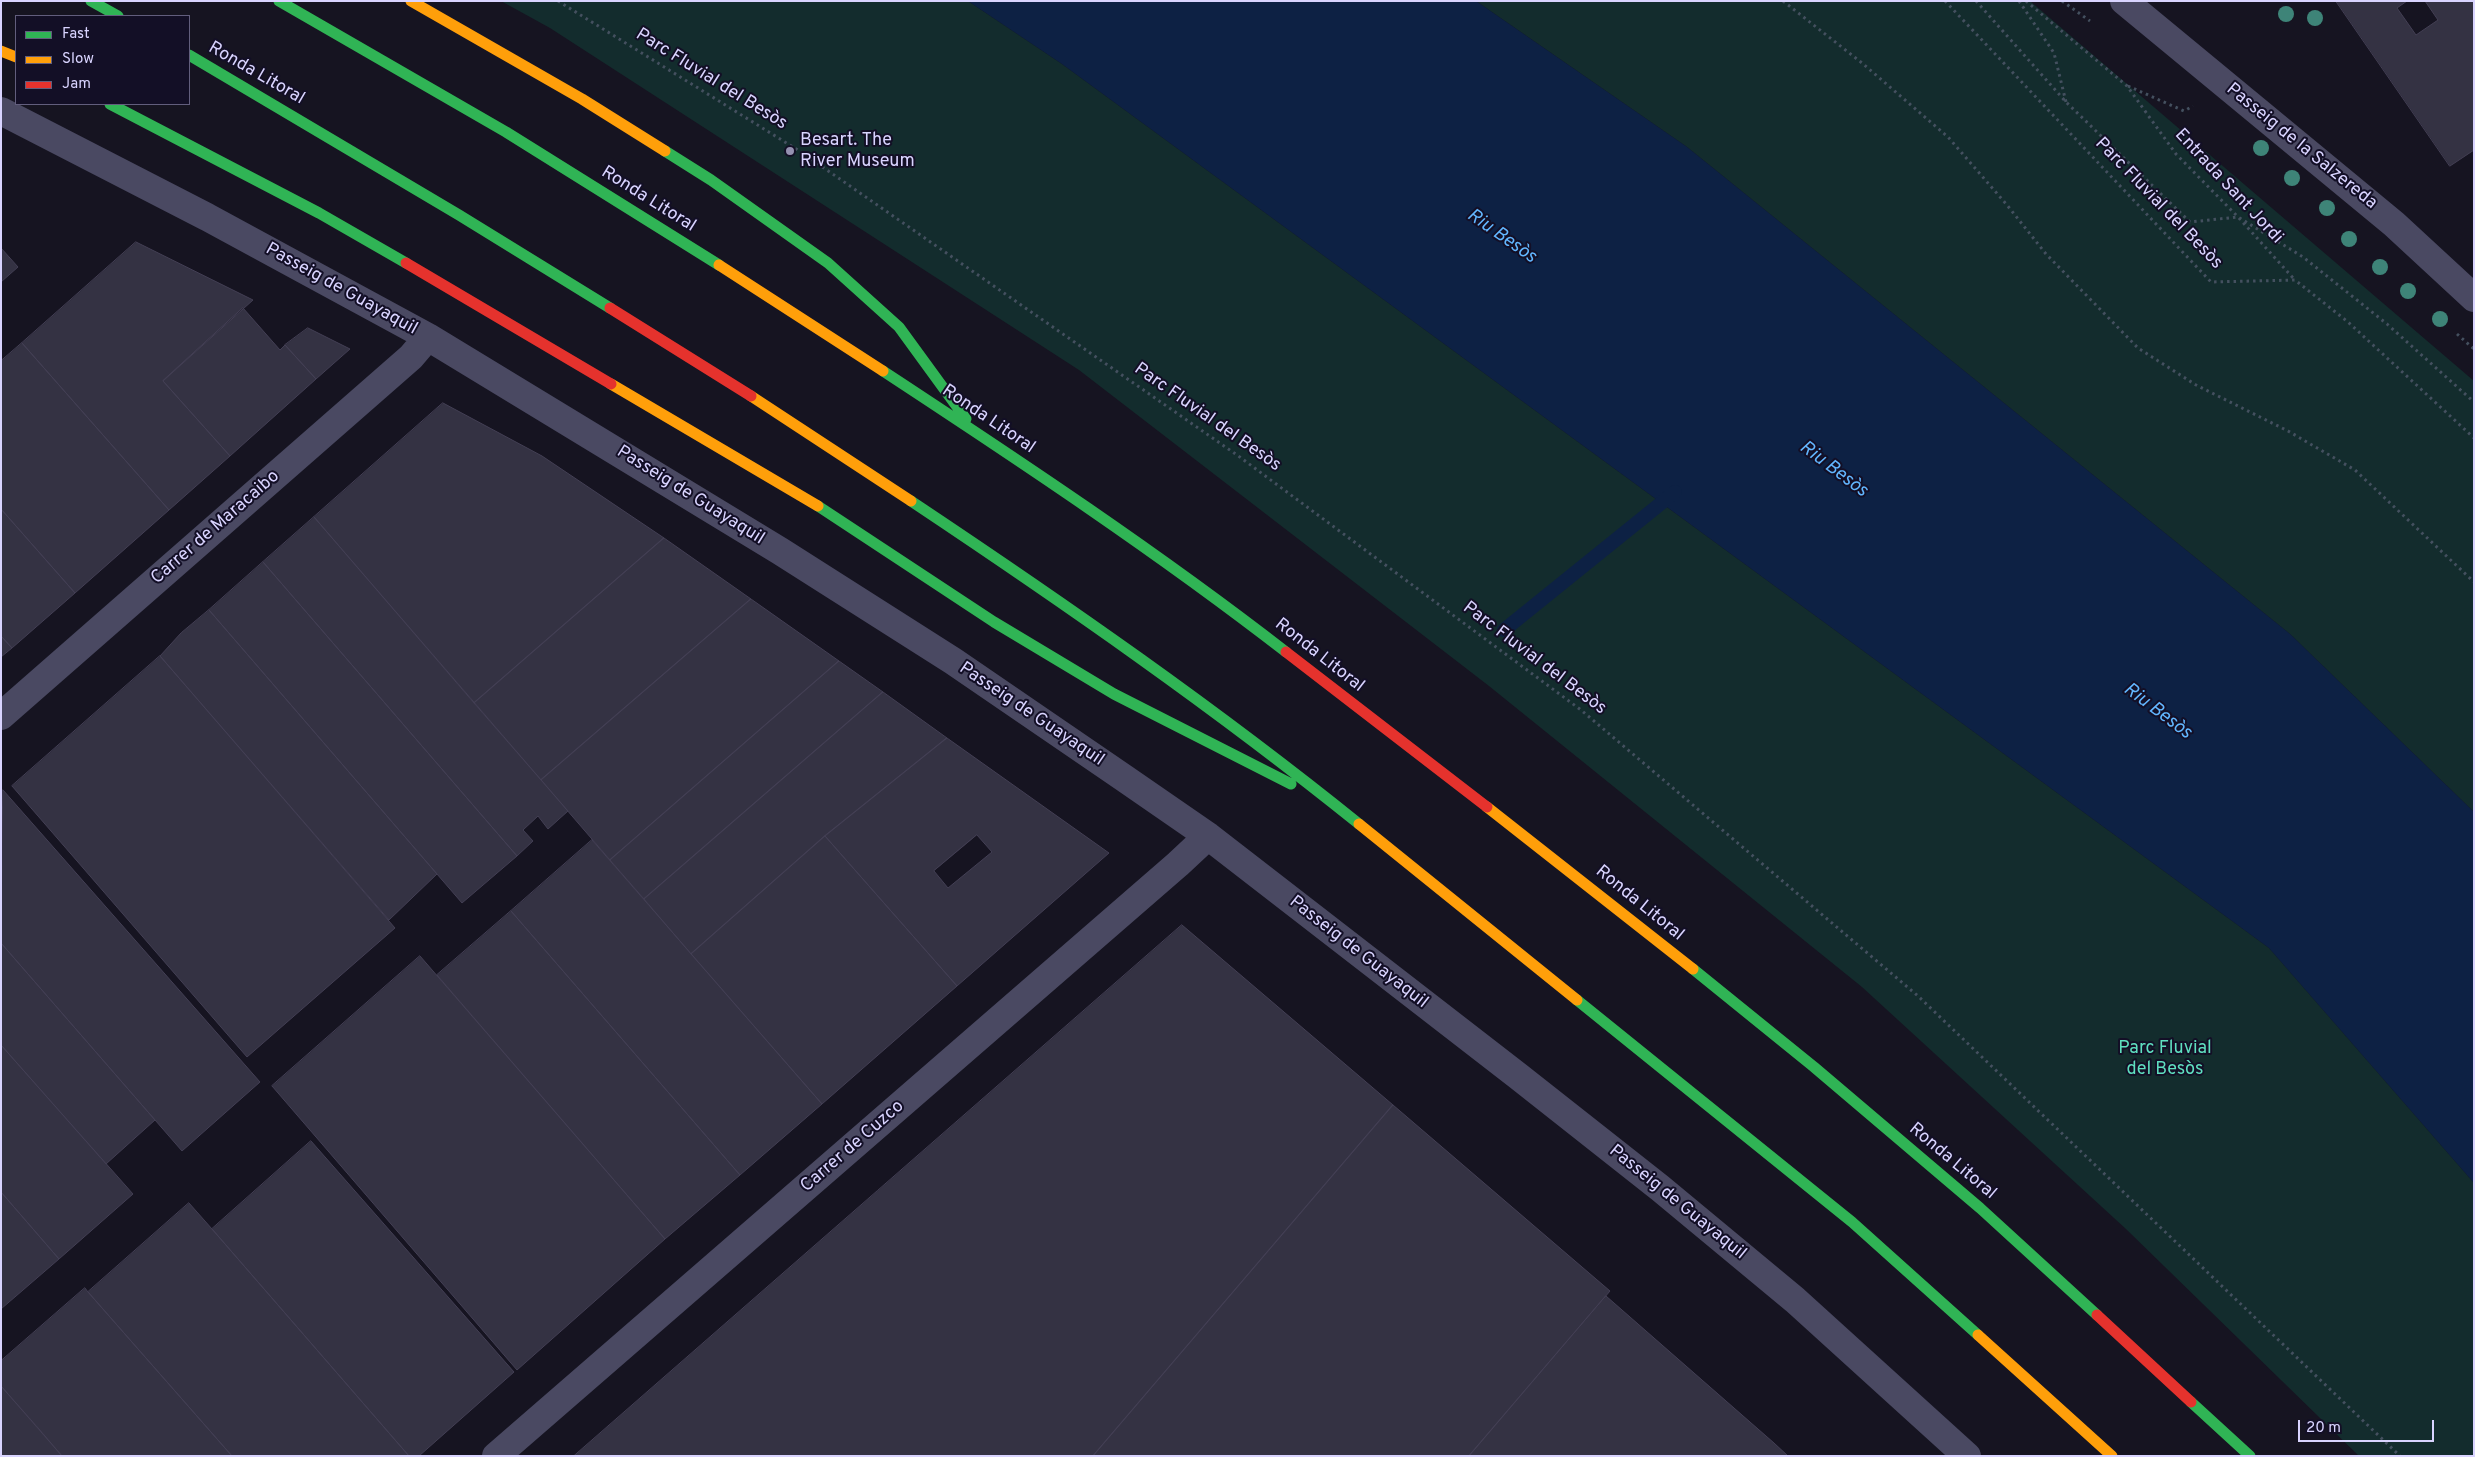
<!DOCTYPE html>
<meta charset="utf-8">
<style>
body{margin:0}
#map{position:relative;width:2475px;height:1457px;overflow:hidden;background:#161421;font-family:Overpass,sans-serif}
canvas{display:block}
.frame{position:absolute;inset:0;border:2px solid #d9d4ff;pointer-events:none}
.legend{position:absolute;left:15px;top:15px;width:175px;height:90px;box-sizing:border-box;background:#130f26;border:1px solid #625e7d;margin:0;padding:6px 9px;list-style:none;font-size:15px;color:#d9d4ff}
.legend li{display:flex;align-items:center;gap:10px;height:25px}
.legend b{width:25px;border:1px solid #625e7d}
.scale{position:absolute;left:2298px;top:1420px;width:136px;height:22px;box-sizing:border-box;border:2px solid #d9d4ff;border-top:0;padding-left:6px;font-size:15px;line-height:18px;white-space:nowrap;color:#d9d4ff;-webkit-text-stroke:4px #130f26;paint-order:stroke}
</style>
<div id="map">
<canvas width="2475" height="1457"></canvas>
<div class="frame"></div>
<ul class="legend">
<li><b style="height:6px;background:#30b455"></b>Fast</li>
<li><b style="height:6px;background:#ff9f0a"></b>Slow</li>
<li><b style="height:6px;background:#e5322d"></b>Jam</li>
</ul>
<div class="scale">20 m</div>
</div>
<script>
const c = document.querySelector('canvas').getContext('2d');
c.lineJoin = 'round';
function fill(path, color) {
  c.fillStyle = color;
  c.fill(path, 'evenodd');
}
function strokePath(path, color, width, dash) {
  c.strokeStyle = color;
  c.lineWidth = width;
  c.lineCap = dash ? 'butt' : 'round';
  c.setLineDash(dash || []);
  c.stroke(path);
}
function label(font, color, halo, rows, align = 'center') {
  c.font = font + ' Overpass,sans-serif';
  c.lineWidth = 4;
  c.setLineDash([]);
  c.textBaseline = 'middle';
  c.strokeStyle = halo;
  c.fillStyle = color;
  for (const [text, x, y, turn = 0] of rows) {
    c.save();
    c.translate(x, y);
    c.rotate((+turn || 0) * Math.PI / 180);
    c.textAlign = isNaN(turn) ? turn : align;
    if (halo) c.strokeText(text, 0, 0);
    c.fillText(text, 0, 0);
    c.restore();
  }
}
fill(new Path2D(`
 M501,1H968L1062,64L2269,948L2474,1183V1456H2359L2126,1229L1862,987L1489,686L1079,370L550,28Z
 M1476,1H2030L2474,381V812L2290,634L1687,147Z`), '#132c2d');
fill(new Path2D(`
 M968,1H1476L1687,147L2290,634L2474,812V1183L2269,948L1062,64Z`), '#0d2144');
strokePath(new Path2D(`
 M1504,630L1675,492`), '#0d2144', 14);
const building = new Path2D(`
 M2336,1H2407L2397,8L2416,35L2438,20L2425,1H2474V150L2450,166Z
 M136,242L253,300L163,381L230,456L169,510L22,343Z
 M1,248L18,267L1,282Z
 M243,308L280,350L285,345L316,379L230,456L163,381Z
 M308,328L350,349L316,379L285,345Z
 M22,343L169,510L75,593L1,509V361Z
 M443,403L542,456L664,538L474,703L314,517Z
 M1,509L75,593L12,648L1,636Z
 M314,517L568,811L548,829L538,816L523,830L533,841L517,856L263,562Z
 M664,538L751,599L541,780L474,703Z
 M263,562L517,856L462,903L209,610Z
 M751,599L839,661L610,860L541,780Z
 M209,610L437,874L389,920L160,656L181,633Z
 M1,636L12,648L1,657Z
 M160,656L395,928L247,1057L12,786Z
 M839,661L883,692L644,899L610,860Z
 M883,692L947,738L825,836L691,954L644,899Z
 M947,738L1109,853L957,986L825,836ZM977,835L992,852L948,888L934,871Z
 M3,790L260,1082L182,1151L1,943Z
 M825,836L957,986L822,1104L691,954Z
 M592,840L822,1104L740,1175L511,911Z
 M511,911L740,1175L665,1239L437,975Z
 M1182,925L1393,1105L1093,1456H574Z
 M1,943L155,1120L106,1164L1,1045Z
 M420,956L665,1239L517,1370L272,1086Z
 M1,1045L133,1194L59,1259L1,1192Z
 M1393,1105L1610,1291L1469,1456H1093Z
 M311,1141L514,1372L419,1456H409L212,1229Z
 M1,1192L59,1259L1,1309Z
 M189,1203L212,1229L409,1456H232L88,1292Z
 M85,1288L88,1292L232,1456H62L1,1386V1361Z
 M1606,1296L1774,1443L1788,1456H1469Z
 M1,1386L39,1429L62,1456H1Z`);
fill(building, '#343243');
strokePath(building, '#433f54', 1);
strokePath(new Path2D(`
 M558,1L801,152L1237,455L1581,710L1918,996L2400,1456
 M1783,1L1862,63L1948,137L2007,205L2046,254L2138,348L2196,385L2288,431L2355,470L2474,582
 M1945,1L2211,282L2295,280L2348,322L2474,438
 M1976,1L2066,102L2190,222L2238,217L2303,257L2387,324L2474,402
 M2019,1L2054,53L2066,102
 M2026,1L2127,86L2176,154L2238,217L2294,279
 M2062,1L2090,21
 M2128,86L2184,111L2193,106
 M2457,334L2474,349`), '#44505f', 3, [2.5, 4]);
strokePath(new Path2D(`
 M2124,1L2394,224L2474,298
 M1,111L207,217L428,337L780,551L953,661L1124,778L1208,836L1518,1076L1660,1188L1795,1300L1967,1456
 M1,716L411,357L428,337
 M496,1456L1178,864L1208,836`), '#4a4962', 28);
strokePath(new Path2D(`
 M91,1L118,16
 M279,1L506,132L719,265
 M189,55L459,215L610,308
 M110,104L319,213L406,263
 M665,151L711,180L828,263L899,327L966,419
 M883,371C1020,461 1157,552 1286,652
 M911,501C1064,603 1215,708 1359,824
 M818,506L994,622L1114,694L1291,784
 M1693,969L1814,1067L1980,1208L2097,1315
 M1577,1000L1852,1222L1978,1335
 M2191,1402L2250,1456`), '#30b455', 11);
strokePath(new Path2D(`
 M411,1L582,99L665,151
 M1,51L16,57
 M719,265L883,371
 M611,384L818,506
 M751,396L911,501
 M1487,807L1693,969
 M1359,824L1577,1000
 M1978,1335L2112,1456`), '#ff9f0a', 11);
strokePath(new Path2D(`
 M406,263L611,384
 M610,308L751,396
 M1286,652L1487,807
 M2097,1315L2191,1402`), '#e5322d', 11);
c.fillStyle = '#3e8478';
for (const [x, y] of [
 [2286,14],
 [2315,18],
 [2261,148],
 [2292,178],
 [2327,208],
 [2349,239],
 [2380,267],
 [2408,291],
 [2440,319]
]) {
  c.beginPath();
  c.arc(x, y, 8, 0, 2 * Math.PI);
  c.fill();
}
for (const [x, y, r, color] of [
 [790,151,5,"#9591b1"]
]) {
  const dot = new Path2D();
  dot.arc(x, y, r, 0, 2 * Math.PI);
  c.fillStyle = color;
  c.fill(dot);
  strokePath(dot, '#130f26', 2);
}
label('18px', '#d9d4ff', '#130f26', [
 ["Ronda Litoral",256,74,30],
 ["Parc Fluvial del Besòs",711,80,32],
 ["Passeig de la Salzereda",2301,147,39],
 ["Entrada Sant Jordi",2228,187,47],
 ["Ronda Litoral",648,200,32],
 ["Parc Fluvial del Besòs",2158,204,46],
 ["Passeig de Guayaquil",341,290,29],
 ["Parc Fluvial del Besòs",1207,418,35],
 ["Ronda Litoral",988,420,34],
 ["Passeig de Guayaquil",690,496,32],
 ["Carrer de Maracaibo",216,528,-41],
 ["Ronda Litoral",1319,656,38],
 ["Parc Fluvial del Besòs",1534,659,37],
 ["Passeig de Guayaquil",1031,715,34],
 ["Ronda Litoral",1639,904,39],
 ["Passeig de Guayaquil",1358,953,38],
 ["Carrer de Cuzco",853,1147,-41],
 ["Ronda Litoral",1952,1162,40],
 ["Passeig de Guayaquil",1677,1203,39]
]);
label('18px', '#d9d4ff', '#130f26', [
 ["Besart. The",800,141],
 ["River Museum",800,162]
], 'left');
label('18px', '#5fe0c0', '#130f26', [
 ["Parc Fluvial",2165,1049],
 ["del Besòs",2165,1070]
]);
label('italic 19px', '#62b6ff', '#130f26', [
 ["Riu Besòs",1501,237,35],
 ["Riu Besòs",1833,470,37],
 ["Riu Besòs",2157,712,37]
]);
</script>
